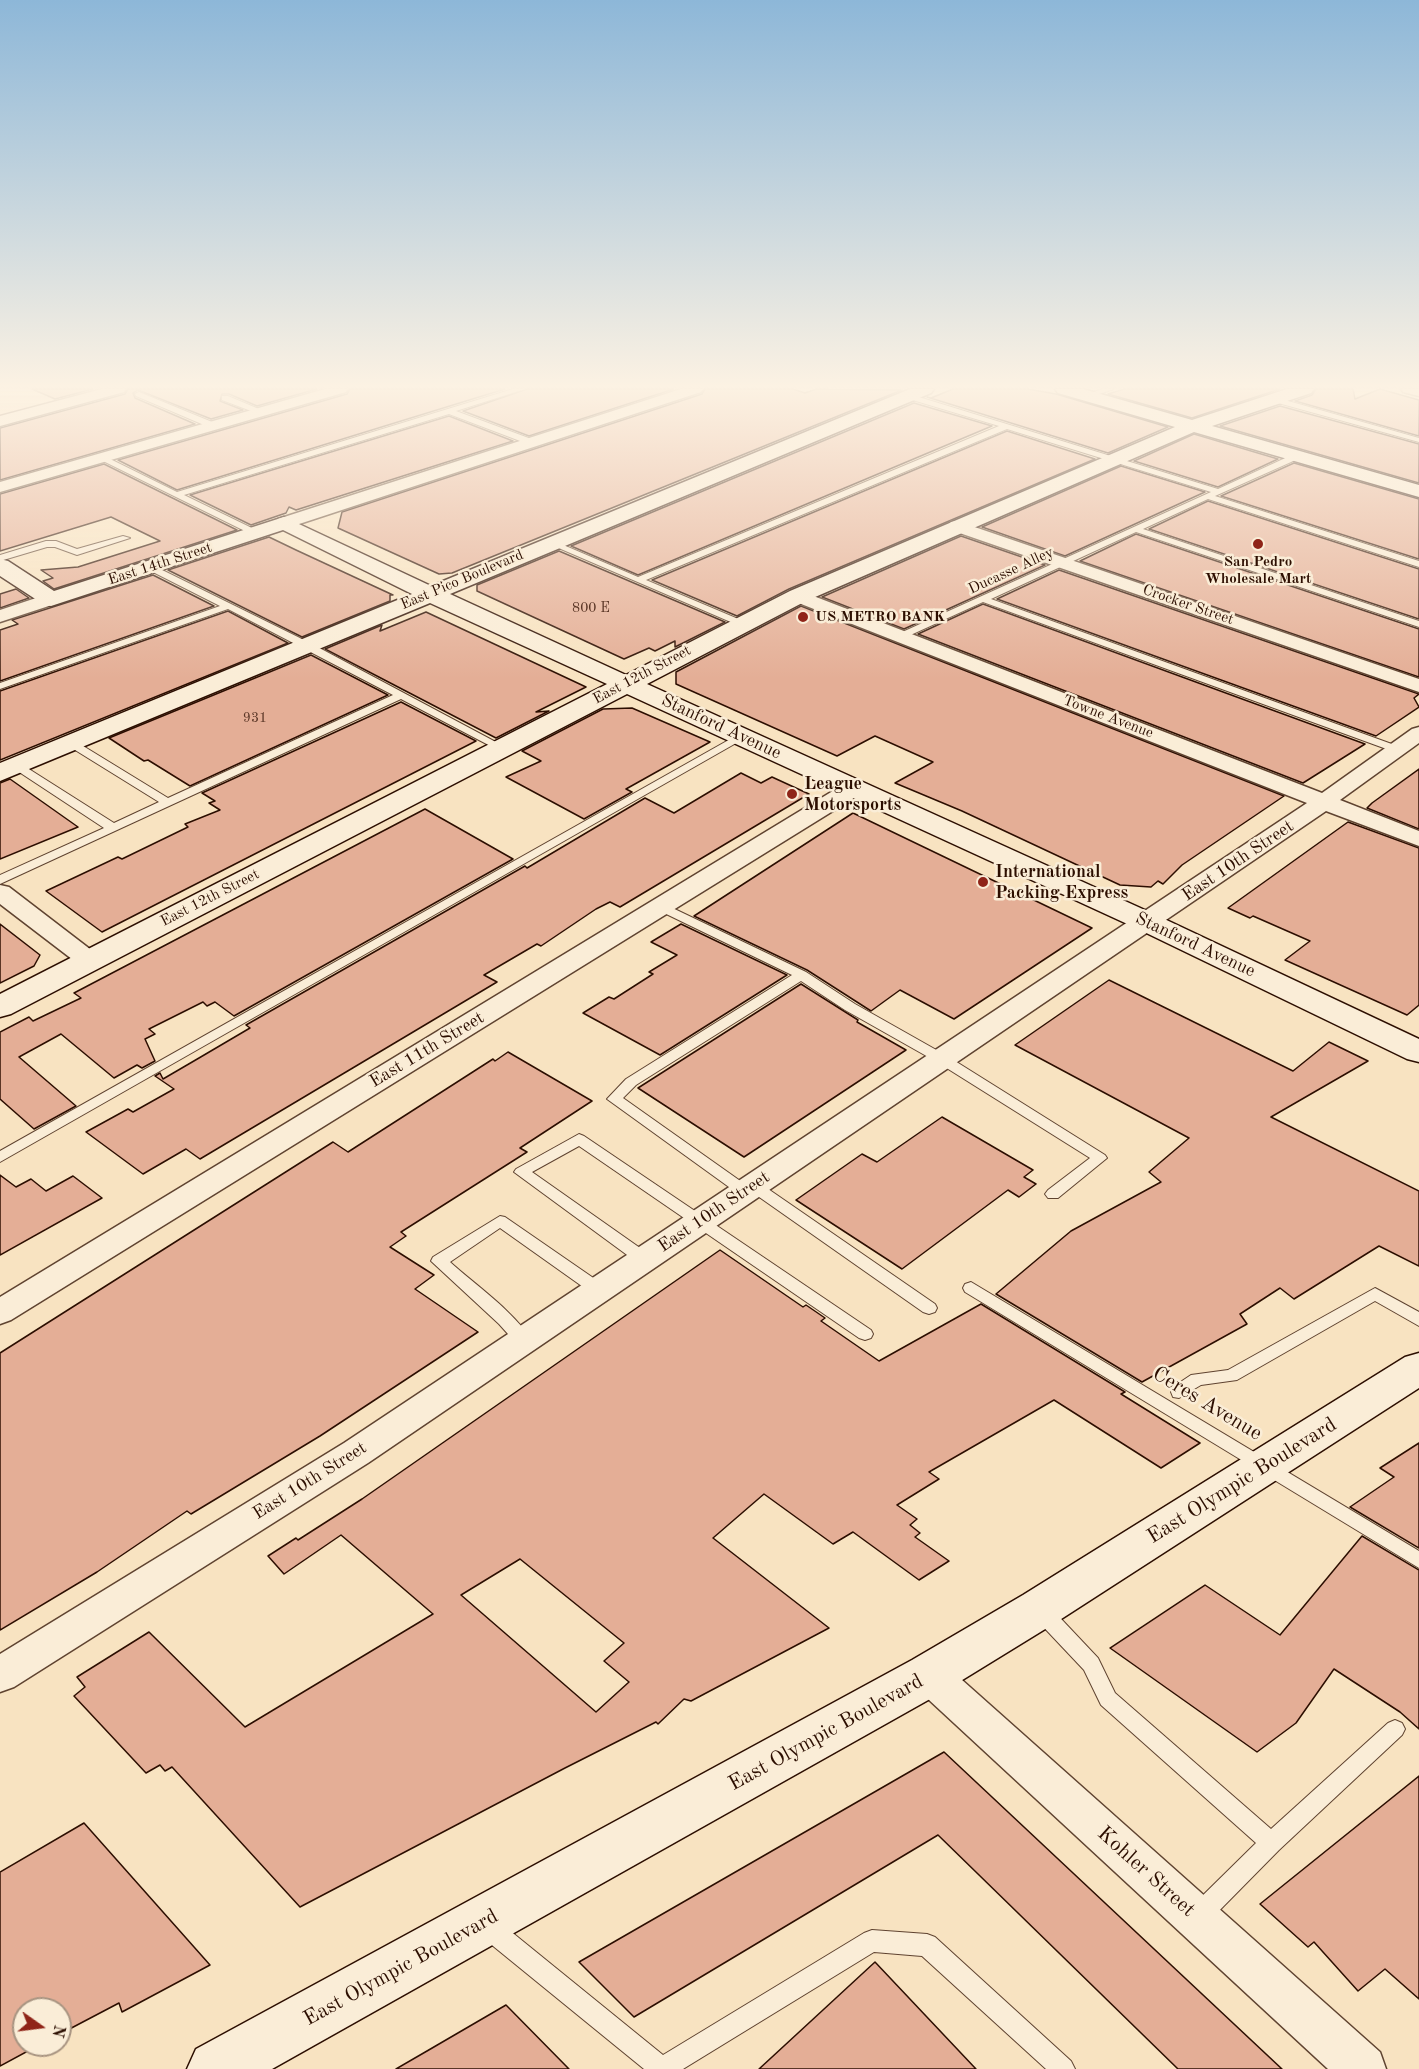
<!DOCTYPE html>
<style>
body{margin:0}
#map{position:relative;width:1419px;height:2069px;overflow:hidden;background:#f8e3c1;font-family:"Old Standard TT",serif}
canvas{display:block}
.north{position:absolute;left:12px;top:1997px;width:60px;height:60px;box-sizing:border-box;background:#faedd7;border:2px solid #a89481;border-radius:50%;rotate:104deg;font-size:16px;font-weight:700;line-height:24px;text-align:center;color:#2c0e00}
.north::after{content:'';display:block;margin:auto;width:21px;height:27px;background:#8f2418;clip-path:polygon(50% 0,100% 100%,50% 72%,0 100%)}
</style>
<div id="map">
<canvas width="1419" height="2069"></canvas>
<div class="north">N</div>
</div>
<script>
const c = document.querySelector('canvas').getContext('2d');
c.lineJoin = 'round';
function fill(path, color) {
  c.fillStyle = color;
  c.fill(path, 'evenodd');
}
function strokePath(path, color, width, dash) {
  c.strokeStyle = color;
  c.lineWidth = width;
  c.lineCap = dash ? 'butt' : 'round';
  c.setLineDash(dash || []);
  c.stroke(path);
}
function label(font, color, halo, rows, align = 'center') {
  c.font = font + ' "Old Standard TT",serif';
  c.lineWidth = 5;
  c.setLineDash([]);
  c.textBaseline = 'middle';
  c.strokeStyle = halo;
  c.fillStyle = color;
  for (const [text, x, y, turn = 0] of rows) {
    c.save();
    c.translate(x, y);
    c.rotate((+turn || 0) * Math.PI / 180);
    c.textAlign = isNaN(turn) ? turn : align;
    if (halo) c.strokeText(text, 0, 0);
    c.fillText(text, 0, 0);
    c.restore();
  }
}
const building = new Path2D(`
 M32,389H93L55,399Z
 M128,389H317L257,406L229,394H222L220,401L243,410L211,419L138,390L133,393L135,398L195,424L0,480V428L125,394Z
 M350,389H505L177,490L118,460L347,394Z
 M527,389H674L529,436L463,411Z
 M705,389H793L805,393L816,389L902,390L452,573L439,574L338,528L342,512L702,394Z
 M953,389H1028L1056,394L1168,427L1108,453L927,397L931,398Z
 M1124,389H1280L1192,418L1108,394Z
 M1316,389H1353L1355,399L1380,389L1419,400V436L1295,401L1312,395Z
 M914,403L992,426L638,575L571,546Z
 M1280,406L1419,444V483L1220,426Z
 M449,416L513,441L296,510L289,507L286,513L251,525L190,495Z
 M1007,431L1095,459L789,589L737,616L652,580Z
 M1194,434L1278,459L1218,487L1134,461Z
 M1294,463L1419,499V559L1221,496Z
 M104,464L237,530L54,589L43,581L53,578L41,570L78,567L160,541L111,517L0,551V494Z
 M1121,466L1205,492L1065,556L982,527Z
 M1208,501L1419,569V619L1149,529Z
 M1136,534L1419,629V677L1080,561Z
 M961,536L1045,565L904,629L822,597Z
 M269,537L296,550L393,595H390V601L302,637L168,570Z
 M559,551L725,622L675,647V641L655,651L649,648L624,659L477,591V585Z
 M1059,570L1419,694L1414,698L1419,707L1376,736L997,599Z
 M153,575L214,606L0,681V630L18,624L12,620Z
 M16,589L29,598L0,608V594Z
 M983,604L1365,744L1303,783L918,634Z
 M801,606L1284,796L1182,865L1163,884L1158,881L1151,887L1120,885L962,811L895,783L933,762L875,736L837,756L676,684V672Z
 M228,611L288,643L0,760V691Z
 M426,612L586,687L536,712L549,711L496,738L325,649L382,625L380,631Z
 M311,655L388,695L190,786L148,760L144,761L109,738Z
 M401,702L476,741L102,932L46,891L118,857L122,859L188,827L185,824L220,810L209,803L215,801L202,793Z
 M632,708L710,742L626,789L632,792L584,819L506,777L541,761L522,751L603,709Z
 M1419,769V829L1367,808L1372,803Z
 M741,773L761,783L772,777L809,794L620,907L610,902L596,909L541,946L537,944L484,975L497,982L200,1159L186,1149L143,1174L86,1132L128,1109L133,1112L174,1089L155,1076L160,1073L163,1079L199,1058L250,1028L246,1025L525,866L527,868L645,798L674,813Z
 M10,779L78,827L0,859V783Z
 M425,809L513,859L234,1016L215,1002L207,1006L203,1002L149,1029L155,1034L145,1039L155,1061L142,1068L137,1065L114,1078L61,1034L19,1057L76,1106L34,1129L0,1099V1032L29,1017L33,1021L81,998L74,993Z
 M853,813L1092,928L954,1019L900,990L871,1011L807,970L694,916Z
 M1348,822L1419,848V1005L1407,1015L1285,960L1310,941L1253,916L1250,918L1228,908Z
 M0,924L40,955L34,966L0,983Z
 M681,924L787,975L660,1055L583,1013L609,997L614,999L653,974L649,972L677,955L651,942Z
 M1109,980L1293,1071L1329,1042L1368,1061L1271,1117L1419,1191V1266L1379,1246L1294,1299L1280,1288L1240,1314L1247,1324L1142,1382L996,1294L1071,1231L1161,1182L1149,1172L1189,1138L1015,1045Z
 M801,984L858,1020L857,1022L906,1050L744,1157L638,1088Z
 M508,1052L592,1101L520,1148L527,1152L401,1232L406,1236L390,1247L434,1275L415,1289L478,1332L320,1436L191,1514L187,1511L97,1572L0,1630V1353L333,1142L348,1152L493,1059L495,1061Z
 M942,1117L1033,1170L1024,1177L1036,1184L1019,1197L1008,1190L902,1269L796,1200L862,1154L877,1162Z
 M0,1175L16,1187L31,1179L46,1191L73,1176L102,1198L0,1255Z
 M720,1250L803,1307L806,1305L825,1318L821,1321L879,1361L981,1304L1125,1392L1121,1394L1200,1443L1161,1468L1054,1400L929,1472L939,1479L897,1505L917,1519L910,1525L920,1533L915,1537L949,1561L919,1580L853,1532L833,1544L764,1494L713,1538L829,1628L691,1701L684,1699L658,1724L656,1722L565,1768L300,1907L172,1767L165,1771L160,1765L146,1773L74,1696L85,1687L77,1677L149,1632L245,1727L433,1614L341,1535L284,1574L268,1556L296,1538L298,1540L362,1499ZM520,1559L624,1643L604,1661L629,1682L596,1712L461,1595Z
 M1419,1443V1548L1350,1507L1394,1477L1380,1468Z
 M1362,1536L1419,1570V1729L1400,1712L1334,1669L1296,1723L1257,1752L1110,1648L1205,1585L1280,1635Z
 M944,1752L1282,2069H1178L938,1835L634,2017L579,1962Z
 M1419,1776V1999L1385,1969L1358,1991L1314,1942L1308,1947L1260,1904Z
 M84,1823L210,1965L122,2012L119,2003L60,2034V2009H24V2045H39L0,2066V1872Z
 M875,1962L976,2069H759Z
 M506,2005L569,2069H396L427,2051Z`);
fill(building, '#e4ae96');
strokePath(building, '#2c0e00', 1.5);
const lane = new Path2D(`
 M513,389H525L456,411L534,440V444H528L449,414L184,495L258,531V535L255,536L97,458L104,456L177,492Z
 M1102,389H1114L1087,398L1083,396Z
 M139,392L217,424L218,426L211,428L136,396L135,394Z
 M909,394L1218,489L1294,454H1300V458L1215,496L1419,561V567L1208,499L1143,529L1419,621V627L1136,532L991,599L1400,747V751H1392L983,602L904,638H898V634L1211,492L1007,429L646,580L743,621L745,623L740,626L547,543L554,541L638,577L999,426L906,398L905,396Z
 M222,396H228L266,412L259,414L222,400Z
 M1274,397L1419,438V442L1271,401L1270,399Z
 M123,536L130,538L77,555L55,547H47L0,561V555L46,541H56L77,549Z
 M150,564L310,643L507,748L502,751L498,750L401,699L0,884V875L104,828L13,768V764H21L114,823L159,802L67,745V741H75L168,798L393,695L228,609L0,689V683L220,606L147,569V565Z
 M741,733L746,736L745,738L0,1162V1151Z
 M662,903L806,972L855,1004L947,1056L1105,1155L1107,1158L1058,1198H1048L1045,1194L1048,1190L1090,1158L937,1062L845,1010L801,981L636,1085L623,1098L746,1185L753,1181L758,1182L935,1304L937,1308L935,1312L929,1314L923,1312L752,1192L745,1196L740,1195L607,1099L626,1079L792,975L658,910L656,907L658,904Z
 M579,1134L584,1136L871,1330L873,1334L871,1338L865,1340L859,1338L579,1146L532,1172L650,1255L652,1259L650,1263H638L514,1172L516,1169Z
 M500,1216L505,1217L605,1286L607,1290L605,1294H593L500,1228L450,1262C473,1283 516,1313 531,1340L529,1344L523,1346L517,1344L499,1324L431,1261L433,1257Z
 M971,1282L1419,1551V1568L965,1292L963,1288L965,1284Z
 M1375,1288L1419,1312V1326L1375,1301L1237,1380L1201,1385L1179,1398L1173,1397L1171,1392L1173,1387L1191,1375L1228,1370Z
 M1041,1603L1048,1605L1098,1658L1115,1693L1271,1829L1388,1723L1395,1720L1402,1723L1405,1729L1402,1735L1279,1850L1208,1922L1200,1925L1192,1922L1189,1914L1192,1906L1256,1843L1101,1705L1084,1670L1034,1617L1031,1611L1034,1605Z
 M490,1918L498,1921L663,2055L864,1933L872,1930L927,1934L935,1937L1071,2061L1075,2069H1046L922,1956L874,1952L683,2069H644L482,1937L479,1929L482,1921Z`);
const street = new Path2D(`
 M102,389H126L124,392L0,426V416Z
 M325,389H348L346,392L0,492V482Z
 M681,389H703L701,392L290,527H278L275,523L278,519Z
 M1401,389H1419V396L1403,392Z
 M957,521L1419,679V692L951,530L948,526L951,522Z
 M798,590L1322,793L1412,729L1419,727V743L1340,800L1419,831V846L1326,811L368,1463L14,1687L0,1692V1654L344,1443L1307,803L791,600L789,596L791,592Z
 M51,593L58,595L60,599L58,603L0,622V610Z
 M854,781L862,783L865,788L862,793L11,1320L0,1324V1297L846,783Z
 M0,885L9,887L99,956L103,961L99,966L90,969L81,966L0,904Z
 M929,1658L943,1663L1380,2052L1386,2069H1328L915,1687L909,1675L915,1663Z`);
const secondary = new Path2D(`
 M910,389H934L931,393L450,594L626,675L790,591L1175,427L1058,393L1055,389H1083L1192,420L1287,389H1314L1311,393L1212,426L1419,485V497L1194,432L806,601L647,684L1158,916L1419,1039V1062L1407,1059L1136,928L627,694L11,1014L0,1017V994L607,684L430,603L0,781V763L412,594L283,530L51,606L43,604L0,576V559L8,561L54,591L284,517L431,586Z
 M1419,1353V1388L1055,1623L946,1690L272,2069H187L196,2049L912,1660L1023,1595L1405,1357Z`);
strokePath(lane, '#5f4330', 2);
strokePath(street, '#5f4330', 3);
strokePath(secondary, '#2c0e00', 3);
fill(lane, '#faedd7');
fill(street, '#faedd7');
fill(secondary, '#faedd7');
const sky = c.createLinearGradient(0, 0, 0, 679);
sky.addColorStop(0, '#8db7d8');
sky.addColorStop(0.57, '#fcf2e3');
sky.addColorStop(1, '#fcf2e300');
c.fillStyle = sky;
c.fillRect(0, 0, 1419, 679);
for (const [x, y, r, color] of [
 [1258,544,6,"#8f2418"],
 [803,617,6,"#8f2418"],
 [792,794,6,"#8f2418"],
 [983,882,6,"#8f2418"]
]) {
  const dot = new Path2D();
  dot.arc(x, y, r, 0, 2 * Math.PI);
  c.fillStyle = color;
  c.fill(dot);
  strokePath(dot, '#faedd7', 2);
}
label('14px', '#5a3626', null, [
 ["800 E",591,608],
 ["931",255,718]
]);
label('bold 15px', '#2c0e00', '#faedd7', [
 ["San Pedro",1258,562],
 ["Wholesale Mart",1258,579],
 ["US METRO BANK",815,617,"left"]
]);
label('15px', '#2c0e00', '#faedd7', [
 ["East 14th Street",160,564,-18],
 ["Ducasse Alley",1011,571,-25],
 ["East Pico Boulevard",462,580,-23],
 ["Crocker Street",1188,605,19],
 ["East 12th Street",642,675,-28],
 ["Towne Avenue",1108,717,21],
 ["East 12th Street",210,898,-27]
]);
label('18px', '#2c0e00', '#faedd7', [
 ["Stanford Avenue",721,727,25],
 ["East 10th Street",1238,861,-34],
 ["Stanford Avenue",1195,945,25],
 ["East 11th Street",427,1050,-31],
 ["East 10th Street",714,1212,-34],
 ["East 10th Street",310,1481,-32]
]);
label('bold 18px', '#2c0e00', '#faedd7', [
 ["League",804,784],
 ["Motorsports",804,805],
 ["International",995,872],
 ["Packing Express",995,893]
], 'left');
label('21px', '#2c0e00', '#faedd7', [
 ["Ceres Avenue",1207,1404,31],
 ["East Olympic Boulevard",1242,1481,-32],
 ["East Olympic Boulevard",826,1733,-29],
 ["Kohler Street",1146,1872,42],
 ["East Olympic Boulevard",401,1968,-29]
]);
</script>
